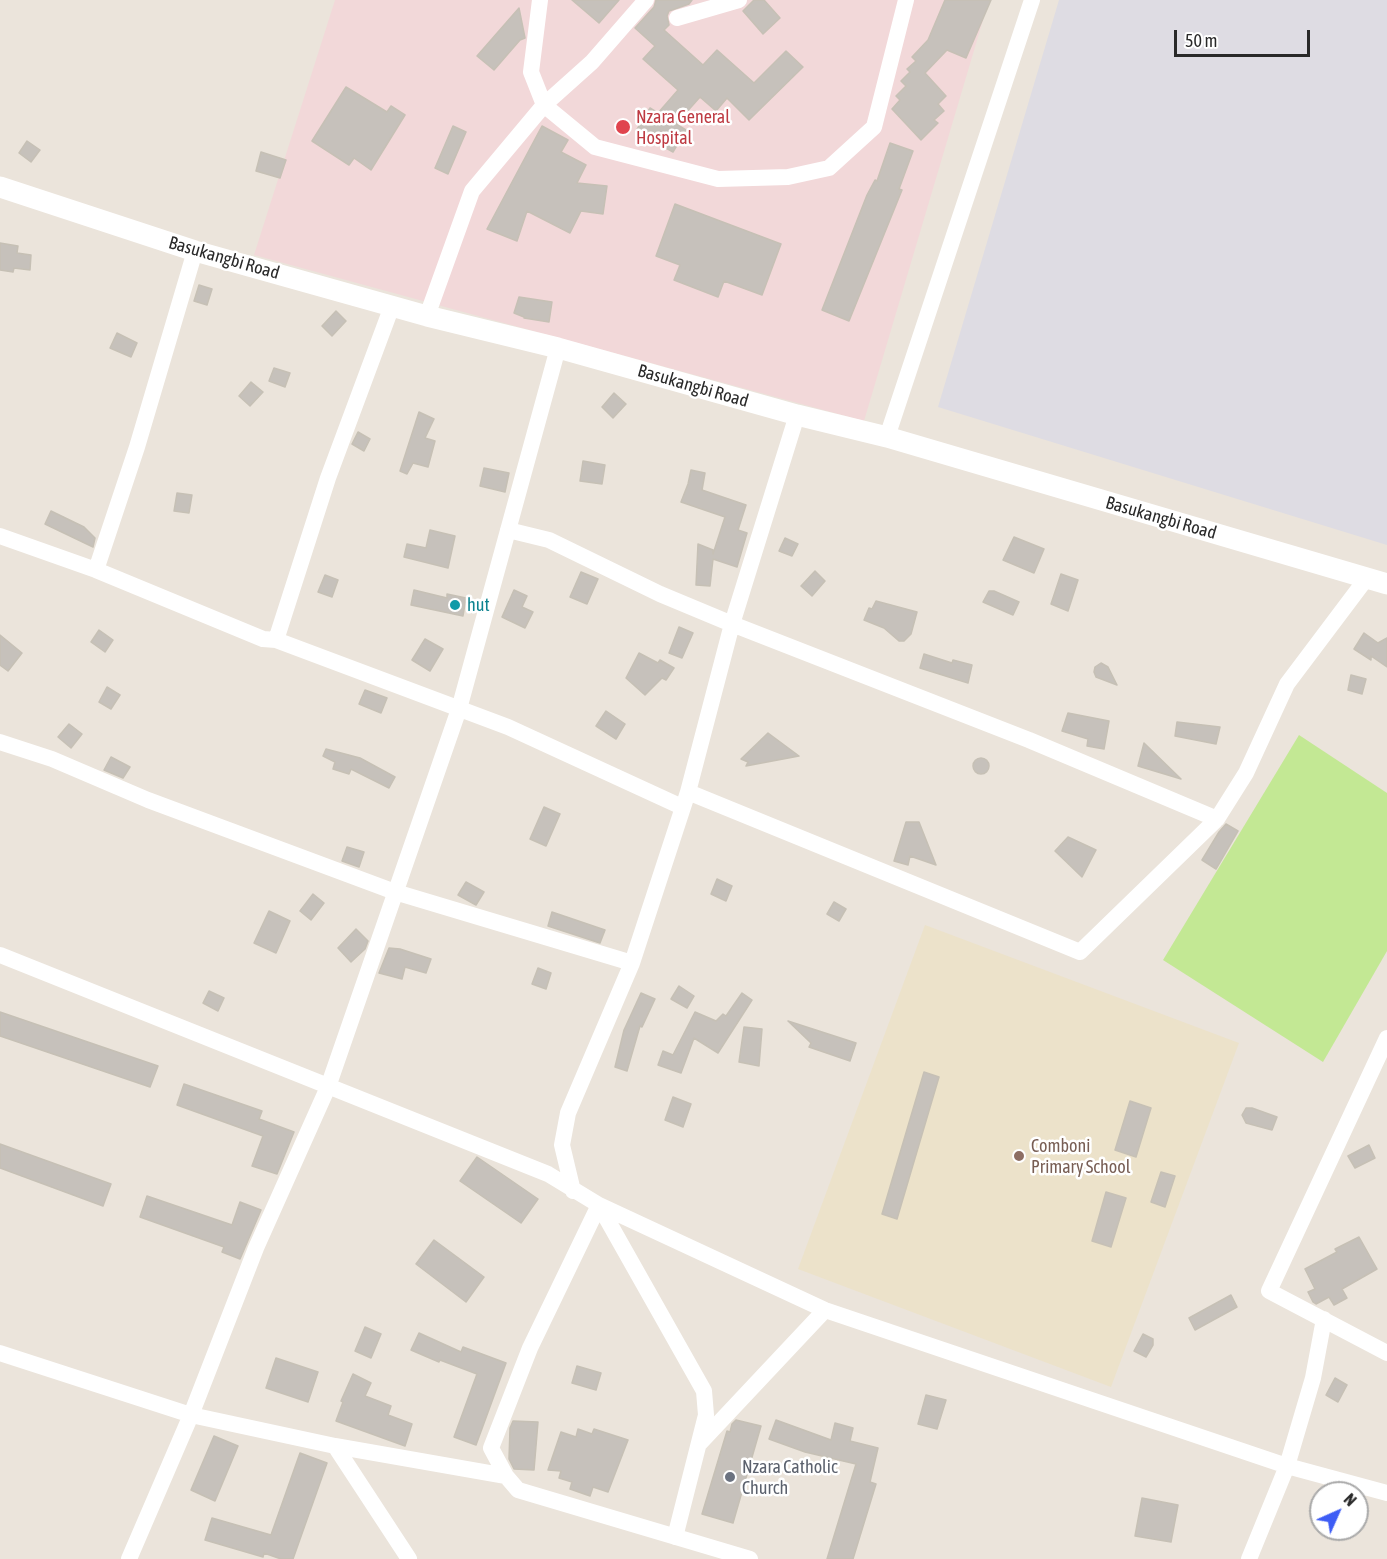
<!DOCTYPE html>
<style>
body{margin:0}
#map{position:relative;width:1387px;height:1559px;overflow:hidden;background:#ebe4db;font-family:"Asap Condensed",sans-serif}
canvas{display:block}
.north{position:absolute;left:1309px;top:1481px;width:60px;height:60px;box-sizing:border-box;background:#fff;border:2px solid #a9a9a9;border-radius:50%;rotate:45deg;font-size:16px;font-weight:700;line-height:24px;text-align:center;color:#292929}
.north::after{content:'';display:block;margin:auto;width:21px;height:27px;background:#3e5df5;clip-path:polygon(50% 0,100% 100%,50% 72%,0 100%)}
.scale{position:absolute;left:1174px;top:30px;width:136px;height:27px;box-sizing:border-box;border:3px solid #292929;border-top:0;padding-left:8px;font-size:18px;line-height:21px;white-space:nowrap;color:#292929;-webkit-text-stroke:4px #fff;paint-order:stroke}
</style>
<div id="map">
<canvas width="1387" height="1559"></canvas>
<div class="north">N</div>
<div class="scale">50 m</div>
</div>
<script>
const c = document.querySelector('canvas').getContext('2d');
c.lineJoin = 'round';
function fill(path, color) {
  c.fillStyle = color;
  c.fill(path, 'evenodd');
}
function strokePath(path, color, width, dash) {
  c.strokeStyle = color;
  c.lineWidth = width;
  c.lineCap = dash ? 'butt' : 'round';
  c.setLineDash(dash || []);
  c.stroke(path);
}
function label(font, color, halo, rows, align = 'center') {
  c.font = font + ' "Asap Condensed",sans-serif';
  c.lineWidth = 5;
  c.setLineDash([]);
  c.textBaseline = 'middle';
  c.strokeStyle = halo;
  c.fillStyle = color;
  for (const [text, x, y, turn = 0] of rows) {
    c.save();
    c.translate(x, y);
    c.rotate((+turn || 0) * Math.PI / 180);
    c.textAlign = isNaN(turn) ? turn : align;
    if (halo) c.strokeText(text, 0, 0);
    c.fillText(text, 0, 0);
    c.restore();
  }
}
fill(new Path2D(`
 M1059,0H1387V545L938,407Z`), '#dedce3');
fill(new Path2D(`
 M925,925L1239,1043L1111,1387L798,1269Z`), '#ece2ca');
fill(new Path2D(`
 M335,0H989L864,421L254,255Z`), '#f2d8d9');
fill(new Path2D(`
 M1299,735L1387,793V951L1323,1062L1163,960Z`), '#c3e894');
const building = new Path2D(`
 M572,0H619L599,23Z
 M656,0H692L689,4L669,11L667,16L669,25L664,30L703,65L717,50L754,83L786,51L803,67L749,120L727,98L716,111L700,97L676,124L686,130L673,152L636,131L650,108L658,113L678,90L643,59L655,46L635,28L654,7Z
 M754,0H764L780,18L763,34L743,11Z
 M945,0H991L966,58L947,50L925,73L946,96L938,104L944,111L934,120L938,123L921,140L892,109L900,100L896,96L906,86L901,81L910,72L907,69L916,61L912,57L928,40Z
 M519,8L525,38L520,40L494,70L477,56Z
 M346,87L387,112L391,106L405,115L371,170L354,158L349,165L312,141Z
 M453,126L466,132L448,174L435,168Z
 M542,126L568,140L561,152L586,165L577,183L607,186L603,214L581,211L570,233L527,211L517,241L487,229Z
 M27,141L40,150L31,162L19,153Z
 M890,143L913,151L899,189L902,190L849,321L822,310L867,195L875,180L877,181Z
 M261,152L286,160L280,178L256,171Z
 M675,204L781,244L762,295L724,281L718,297L674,280L680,265L656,256Z
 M0,243L18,246L17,253L31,255L30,270L14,268L13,272L0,270Z
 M199,285L212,289L207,305L194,301Z
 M519,297L552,302L549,322L524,318V317L514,313Z
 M336,311L346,321L332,336L322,326Z
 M117,333L137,343L131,357L110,348Z
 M274,368L290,373L285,387L269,381Z
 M251,382L263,392L250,406L239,396Z
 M614,393L626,404L613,418L602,407Z
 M419,412L434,419L425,438L435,441L428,467L413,463L407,474L400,471Z
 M358,432L370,439L364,451L352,444Z
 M583,461L605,465L602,484L580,481Z
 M484,468L509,473L505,492L480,486Z
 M691,470L705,473L702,490L746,505L738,530L747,533L737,567L713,559L710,586L696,585L698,544L713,550V554L725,517L681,502L688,484Z
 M177,493L192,495L189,513L174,511Z
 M51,511L84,527L95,538L93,547L45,524Z
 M430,530L455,536L448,568L404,557L407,544L426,548Z
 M1014,537L1044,549L1034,573L1003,560Z
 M785,538L798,544L792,556L779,551Z
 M815,571L825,581L812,596L801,586Z
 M581,572L598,579L587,604L570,597Z
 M1061,574L1078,580L1068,611L1051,604Z
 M325,575L338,580L332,597L318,592Z
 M414,590L447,598V594L466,598L463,616L411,605Z
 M514,590L527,596L522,607L533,612L525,628L502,617Z
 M989,591H994L1019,602L1013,615L983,602Z
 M876,601L917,612L911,634L904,641H899L884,628L864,620L869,608L872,609Z
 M679,627L693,633L682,658L669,653Z
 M99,630L113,640L105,652L91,642Z
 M1364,633L1378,643L1387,638V667L1371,656V660L1354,649Z
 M0,635L22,653L8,671L0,665Z
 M425,639L443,649L430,671L412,660Z
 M639,653L658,663L660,660L674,668L666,680L662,678L645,695L626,678Z
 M924,654L952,663L953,660L972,665L968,683L920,668Z
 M1101,663L1108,667L1117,685L1096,677L1094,672L1095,667Z
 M1351,675L1366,679L1362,694L1348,690Z
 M107,687L120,695L111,709L99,702Z
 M365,690L387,698L381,713L359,704Z
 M606,711L625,724L616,739L596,726Z
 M1068,713L1109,721L1104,749L1087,746L1088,739L1062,731Z
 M1177,722L1220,727L1216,744L1175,736Z
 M69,724L82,734L71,748L58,737Z
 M768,733L799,756L746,766L748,762L741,759Z
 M1144,743L1181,779L1138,766Z
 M326,749L360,758L395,777L389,788L351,769L349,774L333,769L335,762L323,756Z
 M111,757L130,767L123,778L104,770Z
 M973 766a8 8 0 1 1 16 0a8 8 0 1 1-16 0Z
 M544,807L560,814L546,846L530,839Z
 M906,822H919L936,865L910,856L908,865L894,861Z
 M1226,824L1238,831L1216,869L1202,860L1219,832Z
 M1068,837L1096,850L1082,877L1055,851Z
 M347,847L364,852L359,867L342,861Z
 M717,879L732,886L726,901L711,894Z
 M466,882L484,892L476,905L458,895Z
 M313,894L324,903L311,920L300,911Z
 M834,902L846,909L839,921L827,914Z
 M269,911L290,921L276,953L254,943Z
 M552,912L605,930L600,943L548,926Z
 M356,929L368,941L365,949L351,962L338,948Z
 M389,948L400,949L431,959L426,973L405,967L402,979L379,973Z
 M538,968L551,973L546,989L532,984Z
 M679,986L694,996L687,1008L671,999Z
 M209,991L224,998L218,1011L203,1003Z
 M641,993L655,999L642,1027L640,1026L627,1071L615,1067L624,1030Z
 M742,993L752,1000L718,1053L694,1038L681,1073L658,1065L663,1051L673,1055L695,1012L716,1021L723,1014L726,1016Z
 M0,1012L158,1066L150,1087L0,1036Z
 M788,1021L856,1043L850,1061L809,1047L811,1043Z
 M744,1027L762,1029L759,1066L739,1062Z
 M924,1072L939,1077L897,1219L882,1214Z
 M184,1084L262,1111L259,1119L294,1132L277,1174L252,1166L263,1136L177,1105Z
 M673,1097L691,1104L683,1127L665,1120Z
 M1130,1101L1151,1108L1136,1157L1115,1150Z
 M1246,1108H1252L1277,1117L1272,1130L1246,1123L1242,1115Z
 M0,1144L111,1184L103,1206L0,1168Z
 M1369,1145L1375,1158L1355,1168L1348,1156Z
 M477,1157L538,1199L521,1223L460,1181Z
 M1161,1172L1175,1176L1165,1207L1151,1202Z
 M1106,1192L1126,1198L1111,1247L1092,1241Z
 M147,1196L232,1225L240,1202L261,1210L240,1259L222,1252L224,1247L140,1217Z
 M1359,1237L1377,1269L1342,1289L1347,1298L1334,1305L1329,1297L1316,1304L1313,1302L1308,1292L1315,1289L1305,1269L1337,1252L1335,1249Z
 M434,1240L484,1277L466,1302L416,1264Z
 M1231,1295L1237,1307L1195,1330L1189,1318Z
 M365,1327L381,1334L371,1358L355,1351Z
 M419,1333L461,1352L463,1347L506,1363L476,1445L454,1437L477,1374L440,1360L439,1362L411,1350Z
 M1143,1334L1153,1339V1345L1146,1357L1134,1351Z
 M276,1358L318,1372L308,1402L266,1388Z
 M577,1366L601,1373L596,1390L572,1383Z
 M353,1374L371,1383L365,1396L391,1406L388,1415L412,1424L405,1446L336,1421L343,1402L341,1401Z
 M1335,1378L1347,1385L1338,1402L1326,1395Z
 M926,1395L946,1400L937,1429L918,1424Z
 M736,1420L761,1426L733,1523L702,1514L727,1431L730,1432L732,1424Z
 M776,1420L831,1440L835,1423L853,1428L850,1441L878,1448L870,1482L876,1484L853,1559H827L856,1464L805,1452L769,1439Z
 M513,1421L538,1422L534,1470L514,1469L509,1459L510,1428Z
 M578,1429L592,1434L594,1429L628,1440L608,1492L593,1487L590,1496L570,1489L572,1482L559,1478L561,1471L548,1470L561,1432L576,1437Z
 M214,1436L238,1446L215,1501L191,1490Z
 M300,1453L327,1463L293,1559H281L264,1553L263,1557L205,1540L212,1518L271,1535Z
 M1142,1498L1178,1505L1171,1542L1135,1536Z`);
fill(building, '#c6c1bb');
strokePath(building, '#c6c0b5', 1.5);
strokePath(new Path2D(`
 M540,0L531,72L544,105L595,147L718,179L788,177L829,168L874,127L906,0
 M677,18L739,0
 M427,316L472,191L544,105L592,62L646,0
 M887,437L1032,0
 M508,530L549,540L660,594L732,624L1029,740L1217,819
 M0,536L96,570L263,639L276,640L508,727L682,807
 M96,570L137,447L195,251
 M276,640L328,478L392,306
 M0,742L52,759L148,800L395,892L632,963
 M688,792L1080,952L1217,819L1246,773L1287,684L1366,579
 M0,955L548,1174L599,1205L825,1310L1287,1466L1387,1493
 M1387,1038L1269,1291L1387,1353
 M573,1191L562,1145L568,1113L632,963L688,792L732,624L797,415
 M599,1205L530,1348L491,1448L506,1476L518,1490L750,1559
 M599,1205L704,1391L706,1415L675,1537
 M0,1353L191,1415L335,1446L506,1476
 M700,1443L825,1310
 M335,1446L409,1559
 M129,1559L191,1415L256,1248L328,1087L459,709L558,348
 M1249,1559L1287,1466L1313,1378L1324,1319`), '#fff', 16);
strokePath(new Path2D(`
 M0,187L195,251L427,316L558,348L797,415L887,437L1387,584`), '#fff', 21);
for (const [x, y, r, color] of [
 [623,127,8,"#e0444e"],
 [455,605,6,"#0f9aa8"],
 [1019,1156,6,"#8d6e63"],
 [730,1477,6,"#6b7280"]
]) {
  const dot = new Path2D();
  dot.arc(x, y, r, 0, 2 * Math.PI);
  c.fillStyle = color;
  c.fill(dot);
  strokePath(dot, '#fff', 2);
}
label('18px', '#be3a42', '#fff', [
 ["Nzara General",636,117],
 ["Hospital",636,138]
], 'left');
label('18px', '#292929', '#fff', [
 ["Basukangbi Road",224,258,16],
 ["Basukangbi Road",693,386,16],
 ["Basukangbi Road",1161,518,16]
]);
label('18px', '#0d838f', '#fff', [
 ["hut",467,605]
], 'left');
label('18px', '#785e54', '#fff', [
 ["Comboni",1031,1146],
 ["Primary School",1031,1167]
], 'left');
label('18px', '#5b616d', '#fff', [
 ["Nzara Catholic",742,1467],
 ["Church",742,1488]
], 'left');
</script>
